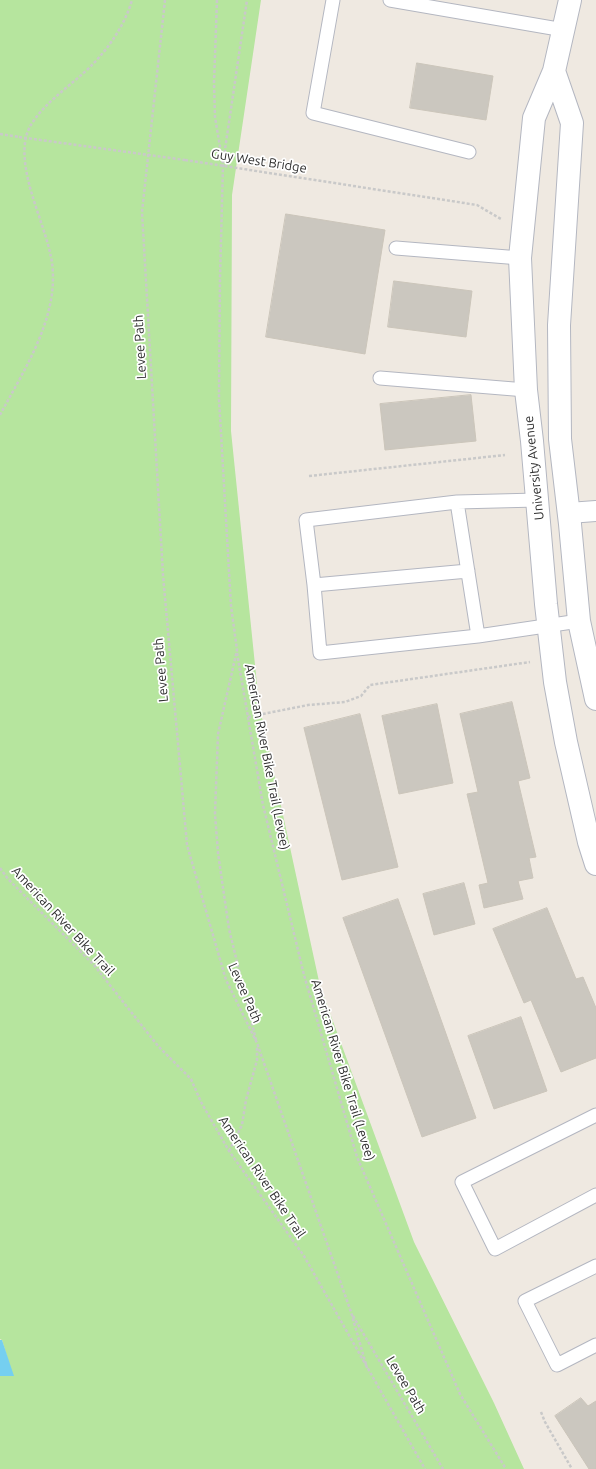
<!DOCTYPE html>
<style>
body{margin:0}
canvas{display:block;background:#efe9e1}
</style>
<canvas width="596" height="1469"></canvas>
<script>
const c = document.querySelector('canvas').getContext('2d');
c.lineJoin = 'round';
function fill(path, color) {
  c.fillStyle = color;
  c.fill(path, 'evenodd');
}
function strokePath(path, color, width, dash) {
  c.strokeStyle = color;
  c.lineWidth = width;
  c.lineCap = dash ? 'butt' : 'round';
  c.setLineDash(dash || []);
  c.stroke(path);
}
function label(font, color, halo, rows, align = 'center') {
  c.font = font + ' Ubuntu,sans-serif';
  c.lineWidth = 3.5;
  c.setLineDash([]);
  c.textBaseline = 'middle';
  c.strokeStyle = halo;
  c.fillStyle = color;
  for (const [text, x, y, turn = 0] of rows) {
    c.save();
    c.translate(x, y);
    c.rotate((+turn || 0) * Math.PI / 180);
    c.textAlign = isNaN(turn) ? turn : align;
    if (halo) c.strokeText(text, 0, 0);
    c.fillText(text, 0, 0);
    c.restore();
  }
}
fill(new Path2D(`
 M0,0H261L232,195L231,431L259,704L320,986L414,1242L494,1403L524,1469H0V1376H13L2,1340L0,1339Z`), '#b6e59e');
fill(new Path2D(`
 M0,1340H2L14,1376H0Z`), '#75cff0');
const building = new Path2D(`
 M417,63L493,76L486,120L410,108Z
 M286,214L385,230L365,354L266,337Z
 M394,281L472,291L466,337L388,327Z
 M471,395L476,441L385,450L380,404Z
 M512,702L530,778L518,781L536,857L529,858L533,878L518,881L523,899L484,908L479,885L488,883L467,794L478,792L460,714Z
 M437,704L453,783L399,794L382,716Z
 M360,714L398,867L342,880L304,728Z
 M464,883L475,924L434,935L423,894Z
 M398,899L476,1118L422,1137L343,918Z
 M547,908L576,979L583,977L596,1008V1058L561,1072L531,1000L524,1003L493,929Z
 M521,1017L547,1091L494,1109L468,1036Z
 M581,1398L588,1406L596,1401V1469H589L555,1416Z`);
fill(building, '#cbc7bf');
strokePath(building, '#cbc5ba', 1);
const service = new Path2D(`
 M333,0L313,113L469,152
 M390,0L564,30
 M396,248L520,258
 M380,378L526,390
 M457,502L537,500
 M314,585L468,571
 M478,636L457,502L306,520L314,585L320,653L478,636L579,621
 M596,1115L462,1182L495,1249L596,1195
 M596,1266L525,1301L557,1365L596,1345`);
const pedestrian = new Path2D(`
 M569,513L596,511`);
const tertiary = new Path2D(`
 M570,0L554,71L534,118L520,258L526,390L532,441L546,604L555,682L566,742L589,842L596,864
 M554,71L572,123L559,325L560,439L570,524L579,621L596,699`);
strokePath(service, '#b4b7c1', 15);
strokePath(pedestrian, '#b4b7c1', 22);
strokePath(tertiary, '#b4b7c1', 24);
strokePath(new Path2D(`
 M165,0L142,212L163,575L187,845L226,980L257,1043L351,1312L367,1368
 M217,0L214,83L215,117L223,165L220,278L219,399L231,606L237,650L218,734L215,814L218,853L229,929L256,1040
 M0,134L19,137
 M185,160L477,205L501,219
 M223,163L247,0
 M0,415C25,368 62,313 51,257C44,221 18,174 26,137C32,110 74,84 93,64C111,45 125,24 132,0
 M309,476L505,455
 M237,653L263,805L304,975L357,1157L460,1394L506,1469
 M248,717L308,705L345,702L361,696L370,685L530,662
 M0,868L8,879L94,965L158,1046L191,1079L201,1102L229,1151L304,1256L425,1469
 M229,1151L242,1125L246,1100L257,1060V1046
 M353,1316L443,1469
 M541,1412L545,1422L572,1469`), '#c9c9c9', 2.5, [3, 2]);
strokePath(service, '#fff', 13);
strokePath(pedestrian, '#fff', 20);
strokePath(tertiary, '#fff', 22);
strokePath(new Path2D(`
 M19,137L185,160`), '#c9c9c9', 2.5, [3, 2]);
label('13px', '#2e2e2e', '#fff', [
 ["Guy West Bridge",259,161,9],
 ["Levee Path",140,347,-93],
 ["University Avenue",534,468,-96],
 ["Levee Path",161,670,-95],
 ["American River Bike Trail (Levee)",267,757,79],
 ["American River Bike Trail",63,921,47],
 ["Levee Path",245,993,66],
 ["American River Bike Trail (Levee)",343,1070,73],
 ["American River Bike Trail",262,1177,56],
 ["Levee Path",406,1385,59]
]);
</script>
